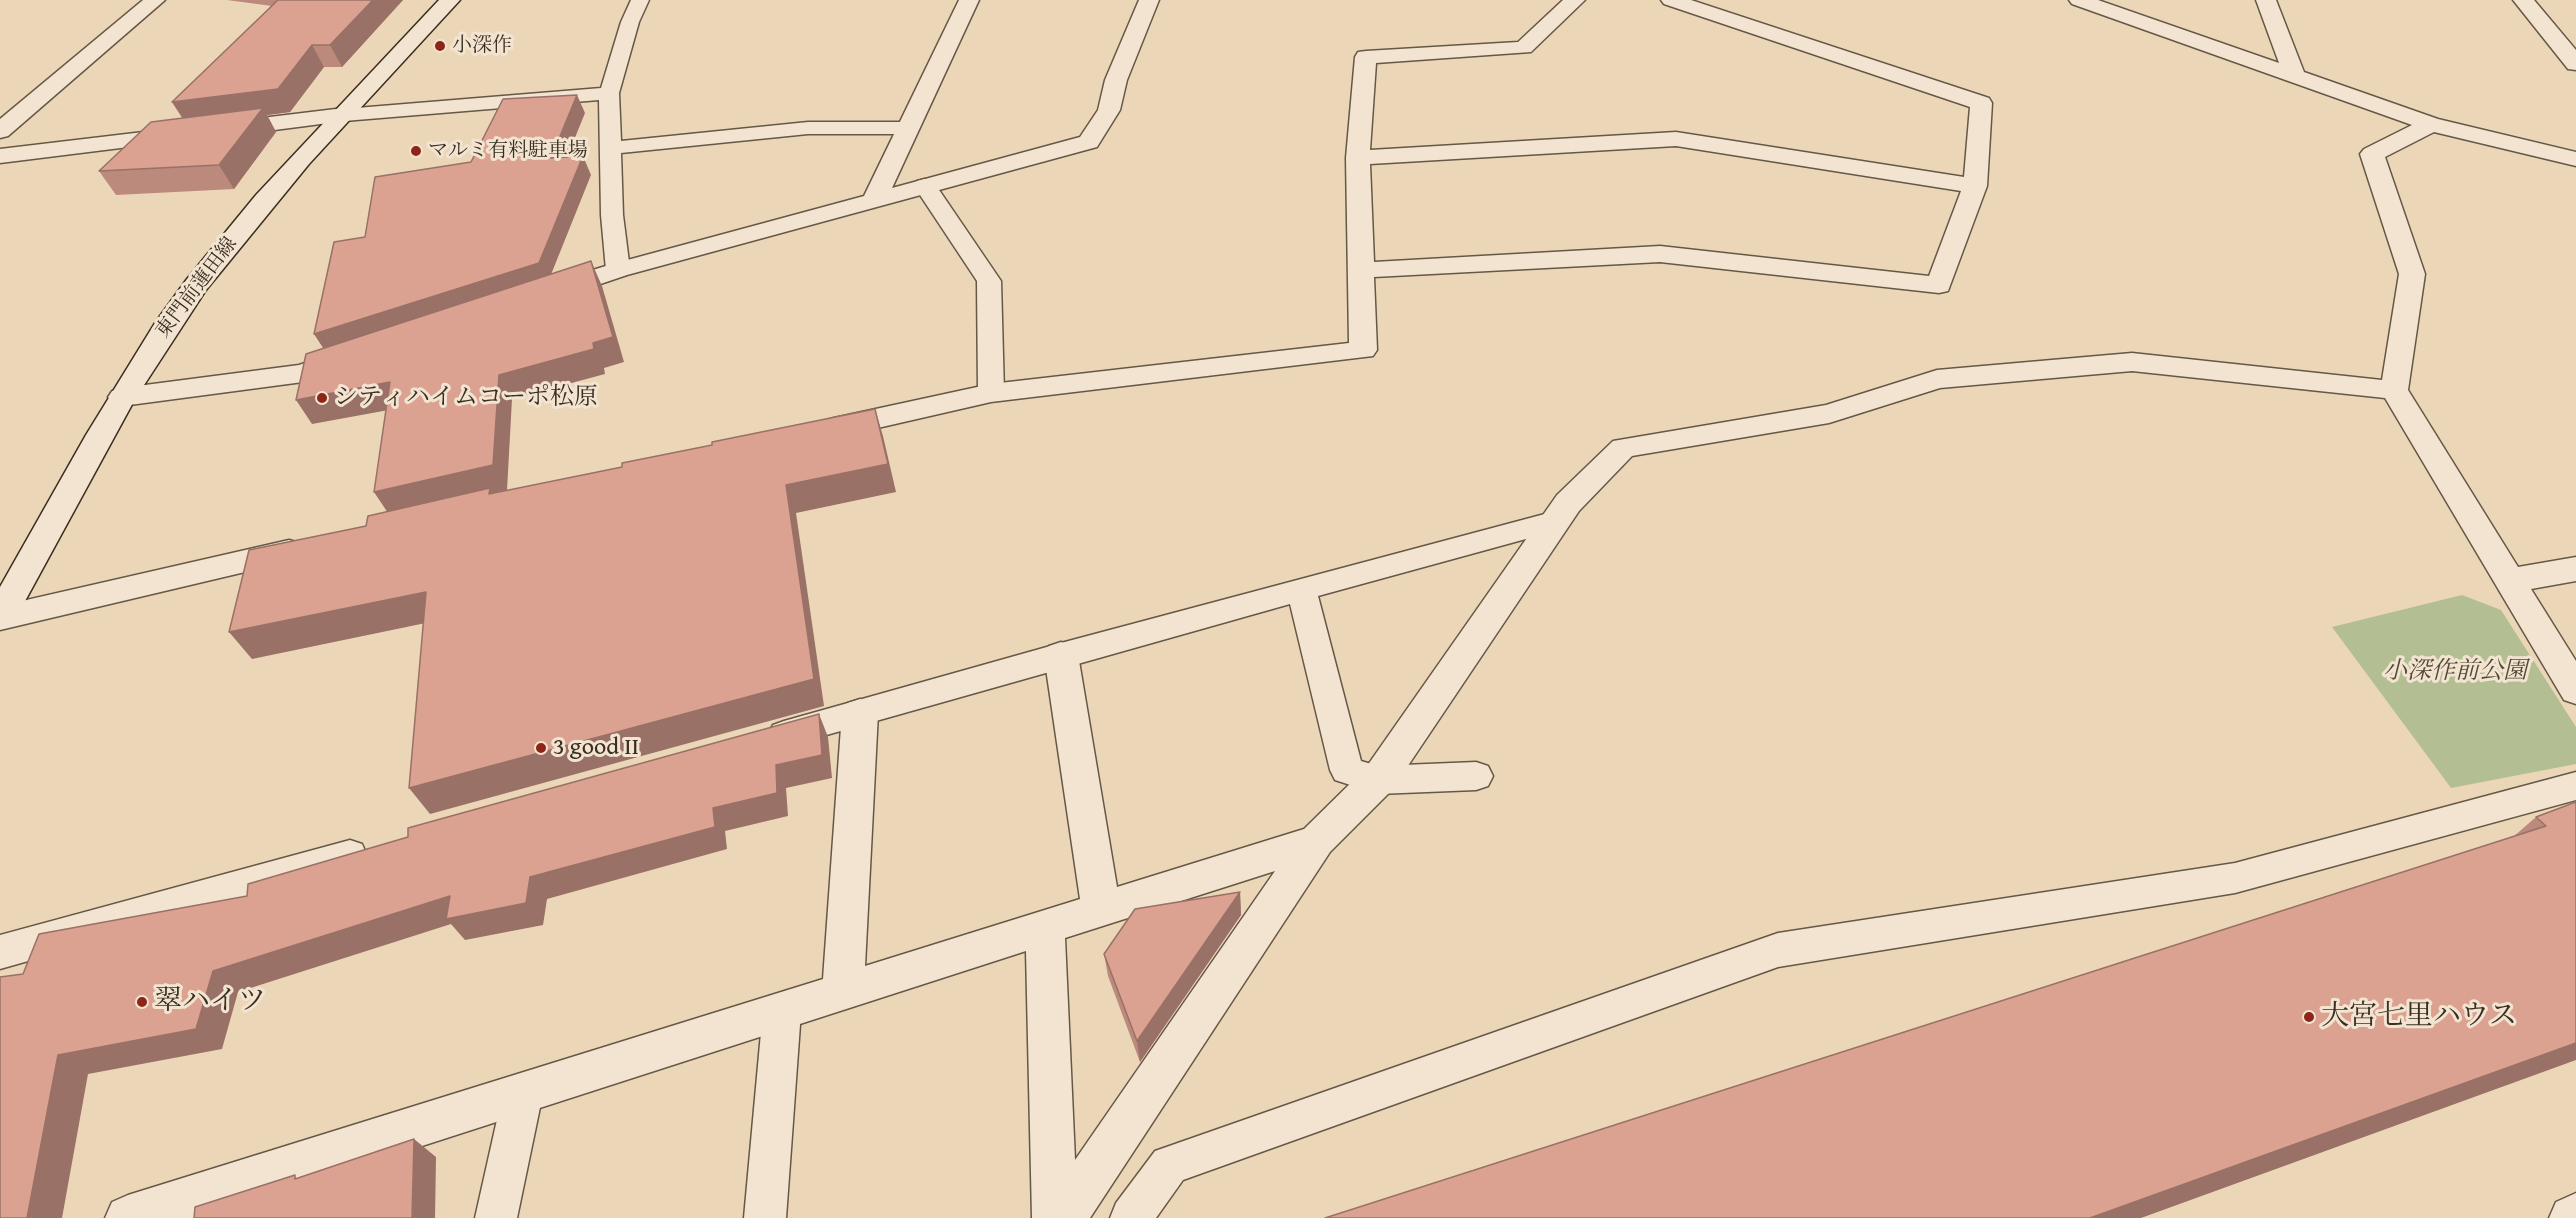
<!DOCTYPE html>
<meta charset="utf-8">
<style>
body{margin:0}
canvas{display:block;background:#ebd6b8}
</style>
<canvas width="2576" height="1218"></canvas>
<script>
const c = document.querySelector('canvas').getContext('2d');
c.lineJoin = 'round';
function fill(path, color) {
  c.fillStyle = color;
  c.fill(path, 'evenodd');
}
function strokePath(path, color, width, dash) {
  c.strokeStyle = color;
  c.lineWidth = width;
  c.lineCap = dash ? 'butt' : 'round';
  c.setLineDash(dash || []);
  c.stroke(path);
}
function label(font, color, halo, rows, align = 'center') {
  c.font = font + ' "Gentium Book Plus","Noto Serif JP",serif';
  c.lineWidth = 6;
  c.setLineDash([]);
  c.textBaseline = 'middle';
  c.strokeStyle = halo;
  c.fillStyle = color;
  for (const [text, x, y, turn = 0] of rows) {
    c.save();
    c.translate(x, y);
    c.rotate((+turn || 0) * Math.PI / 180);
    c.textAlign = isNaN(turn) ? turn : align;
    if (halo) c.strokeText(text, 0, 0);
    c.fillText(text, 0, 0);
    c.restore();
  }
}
fill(new Path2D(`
 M2462,595L2501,610L2576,727V764L2451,788L2332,627Z`), '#b3bf92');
const service = new Path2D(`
 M631,0H649L639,22L619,93L621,141L808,122H908L915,124L918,128L915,132L908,134H808L621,153L623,215L630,270L626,275H610L606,270L601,215L599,100L344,121L337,119L334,115L337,111L344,109L601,88L621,22Z
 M925,179L933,181L1001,281L1004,393L1000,399L991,401L982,399L978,393L977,281L914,186L917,181Z
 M1556,511L1566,514L1570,521L1566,528L1318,596L1361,761L1378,766L1476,762L1488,766L1493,776L1488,786L1476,790L1378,794L1335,780L1330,770L1290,604L784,747L773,743L768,734L773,725L784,721L1061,643Z
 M2576,772V800L2235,893L1778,967L1183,1180L1156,1218H1110L1116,1203L1155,1151L1778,933L2235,863Z
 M350,840L362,844L367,855L362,866L0,969V935Z
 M782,993L795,999L801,1011L786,1218H744L763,1011L769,999Z
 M523,1074L537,1079L543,1093L517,1218H475L503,1093L509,1079Z`);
const minor = new Path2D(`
 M143,0H165L8,136L0,138V119Z
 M959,0H979L892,188L1080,137L1098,110L1105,80L1139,0H1159L1127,80L1120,110L1097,147L627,275L565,296L556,298L547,296L543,290L547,284L609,265L864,196Z
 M1563,0H1585L1531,52L1376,63L1370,150L1676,132L1964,177L1970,107L1664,4L1661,0H1691L1989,98L1992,103L1987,186L1948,291L1939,293L1660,262L1374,277L1377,350L1373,356L991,402L834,438L824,435L819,428L824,421L834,418L991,384L1349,343L1346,158L1355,57L1358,52L1366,51L1518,42ZM1676,146L1961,191L1929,276L1660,246L1374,262L1370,164Z
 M2069,0H2098L2279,63L2256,0H2276L2304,72L2438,119L2576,152V166L2434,132L2385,157L2425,274L2408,390L2518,567L2576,557V581L2531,589L2576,661V704L2564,700L2385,398L2132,371L1940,388L1829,423L1632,456L1579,511L1391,791L1330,852L1090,1218H1032L1026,951L199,1218H105L112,1202L128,1195L823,979L842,713L848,703L860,699L872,703L878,713L865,966L1080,899L1044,655L1049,646L1061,642L1073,646L1078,655L1117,887L1304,829L1365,769L1557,495L1613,441L1826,405L1937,370L2132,353L2382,380L2399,274L2360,154L2364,149L2412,125L2072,4ZM1275,871L1075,1160L1065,938Z
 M2513,0H2534L2576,50V70L2568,69Z
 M344,350L354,353L358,359L354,365L303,382L122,406L112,403L108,397L112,391L122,388L299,365Z
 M289,540L300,543L305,551L300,559L0,630V606Z
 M2576,1193V1218H2549L2556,1202Z`);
const tertiary = new Path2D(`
 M344,108L352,110L355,115L352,120L228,136L220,134L217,129L220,124L228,122Z
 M177,128L185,130L188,135L185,140L0,163V149Z`);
const secondary = new Path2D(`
 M439,0H460L309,164L206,290L135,399L12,625L0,628V587L86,435L155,323L187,279L256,195Z`);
strokePath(service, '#665846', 3);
strokePath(minor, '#665846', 3);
strokePath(tertiary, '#665846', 3);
strokePath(secondary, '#3a2e20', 3);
fill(service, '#f2e4d1');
fill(minor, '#f2e4d1');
fill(tertiary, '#f2e4d1');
fill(secondary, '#f2e4d1');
fill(new Path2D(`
 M227,0H403L342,67H324L290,112L267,115L276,132L234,189L116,195L99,171L182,118L172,102L272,6Z
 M2576,802L2141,1218L2513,837L2536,817Z
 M1240,892L1241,915L1140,1062L1108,976L1104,954Z`), '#bc8a7d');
fill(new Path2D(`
 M373,0H403L342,67L330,45Z
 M312,45L324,67L290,112L267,115L276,132L234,189L219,165L187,124L172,102Z
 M577,95L585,113L559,177L551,158Z
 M583,156L591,175L548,282L327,354L314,334Z
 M591,261L602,286L624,362L604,368L605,374L512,399L507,490L390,516L374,492L499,375L593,343Z
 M390,382L405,407L312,424L296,400Z
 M875,409L883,436L896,492L796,513L824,706L430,814L409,788L786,485Z
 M426,592L445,619L252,659L229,632Z
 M819,714L828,737L832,778L786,788L788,816L725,831L727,849L547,899L543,925L465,940L451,924L238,992L222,1049L88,1074L62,1218H27L58,1055L213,971L450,896L530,877L713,808L776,765Z
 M1240,892L1241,915L1140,1062L1137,1041Z
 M2576,1043V1060L2141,1218H2090Z
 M414,1139L436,1157L435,1218H412Z`), '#997166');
const building = new Path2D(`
 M278,0H373L330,45H312L278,89L172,102Z
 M577,95L551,158L583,156L539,263L314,334L334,242L365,237L375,177L471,162L503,99Z
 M263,108L219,165L99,171L151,122Z
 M591,261L613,337L593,343L594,349L499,375L493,465L374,492L390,382L296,400L306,354Z
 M875,409L888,464L786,485L814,679L409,788L426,592L229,632L249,550L366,526L368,516L490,488L489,494L622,467V463L712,445V442Z
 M819,714L822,755L776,765L777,793L713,808L715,827L530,877L526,903L446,919L450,896L213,971L196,1029L58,1055L27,1218H0V977L23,974L39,934L247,896L248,884L408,837V828Z
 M2576,802V1043L2090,1218H1325L2546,826L2536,817Z
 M1240,892L1137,1041L1104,954L1135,909Z
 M414,1139L412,1218H194L195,1207L295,1175V1179Z`);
fill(building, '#dba191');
strokePath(building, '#997166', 1.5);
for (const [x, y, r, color] of [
 [440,46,6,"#8f2418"],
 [416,151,6,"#8f2418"],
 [322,398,6,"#8f2418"],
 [541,748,6,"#8f2418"],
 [142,1002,6,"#8f2418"],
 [2309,1017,6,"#8f2418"]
]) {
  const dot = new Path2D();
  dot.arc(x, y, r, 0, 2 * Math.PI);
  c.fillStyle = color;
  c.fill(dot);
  strokePath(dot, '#f2e4d1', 2);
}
label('20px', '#3a2e20', '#f2e4d1', [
 ["小深作",452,46],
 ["マルミ有料駐車場",428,151]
], 'left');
label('20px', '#3a2e20', '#f2e4d1', [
 ["東門前蓮田線",197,288,-53]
]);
label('24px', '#3a2e20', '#f2e4d1', [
 ["シティハイムコーポ松原",334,398],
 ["3 good Ⅱ",553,748]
], 'left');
label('italic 24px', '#524b37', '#f2e4d1', [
 ["小深作前公園",2455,672]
]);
label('28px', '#3a2e20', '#f2e4d1', [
 ["翠ハイツ",154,1002],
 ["大宮七里ハウス",2321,1017]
], 'left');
</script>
